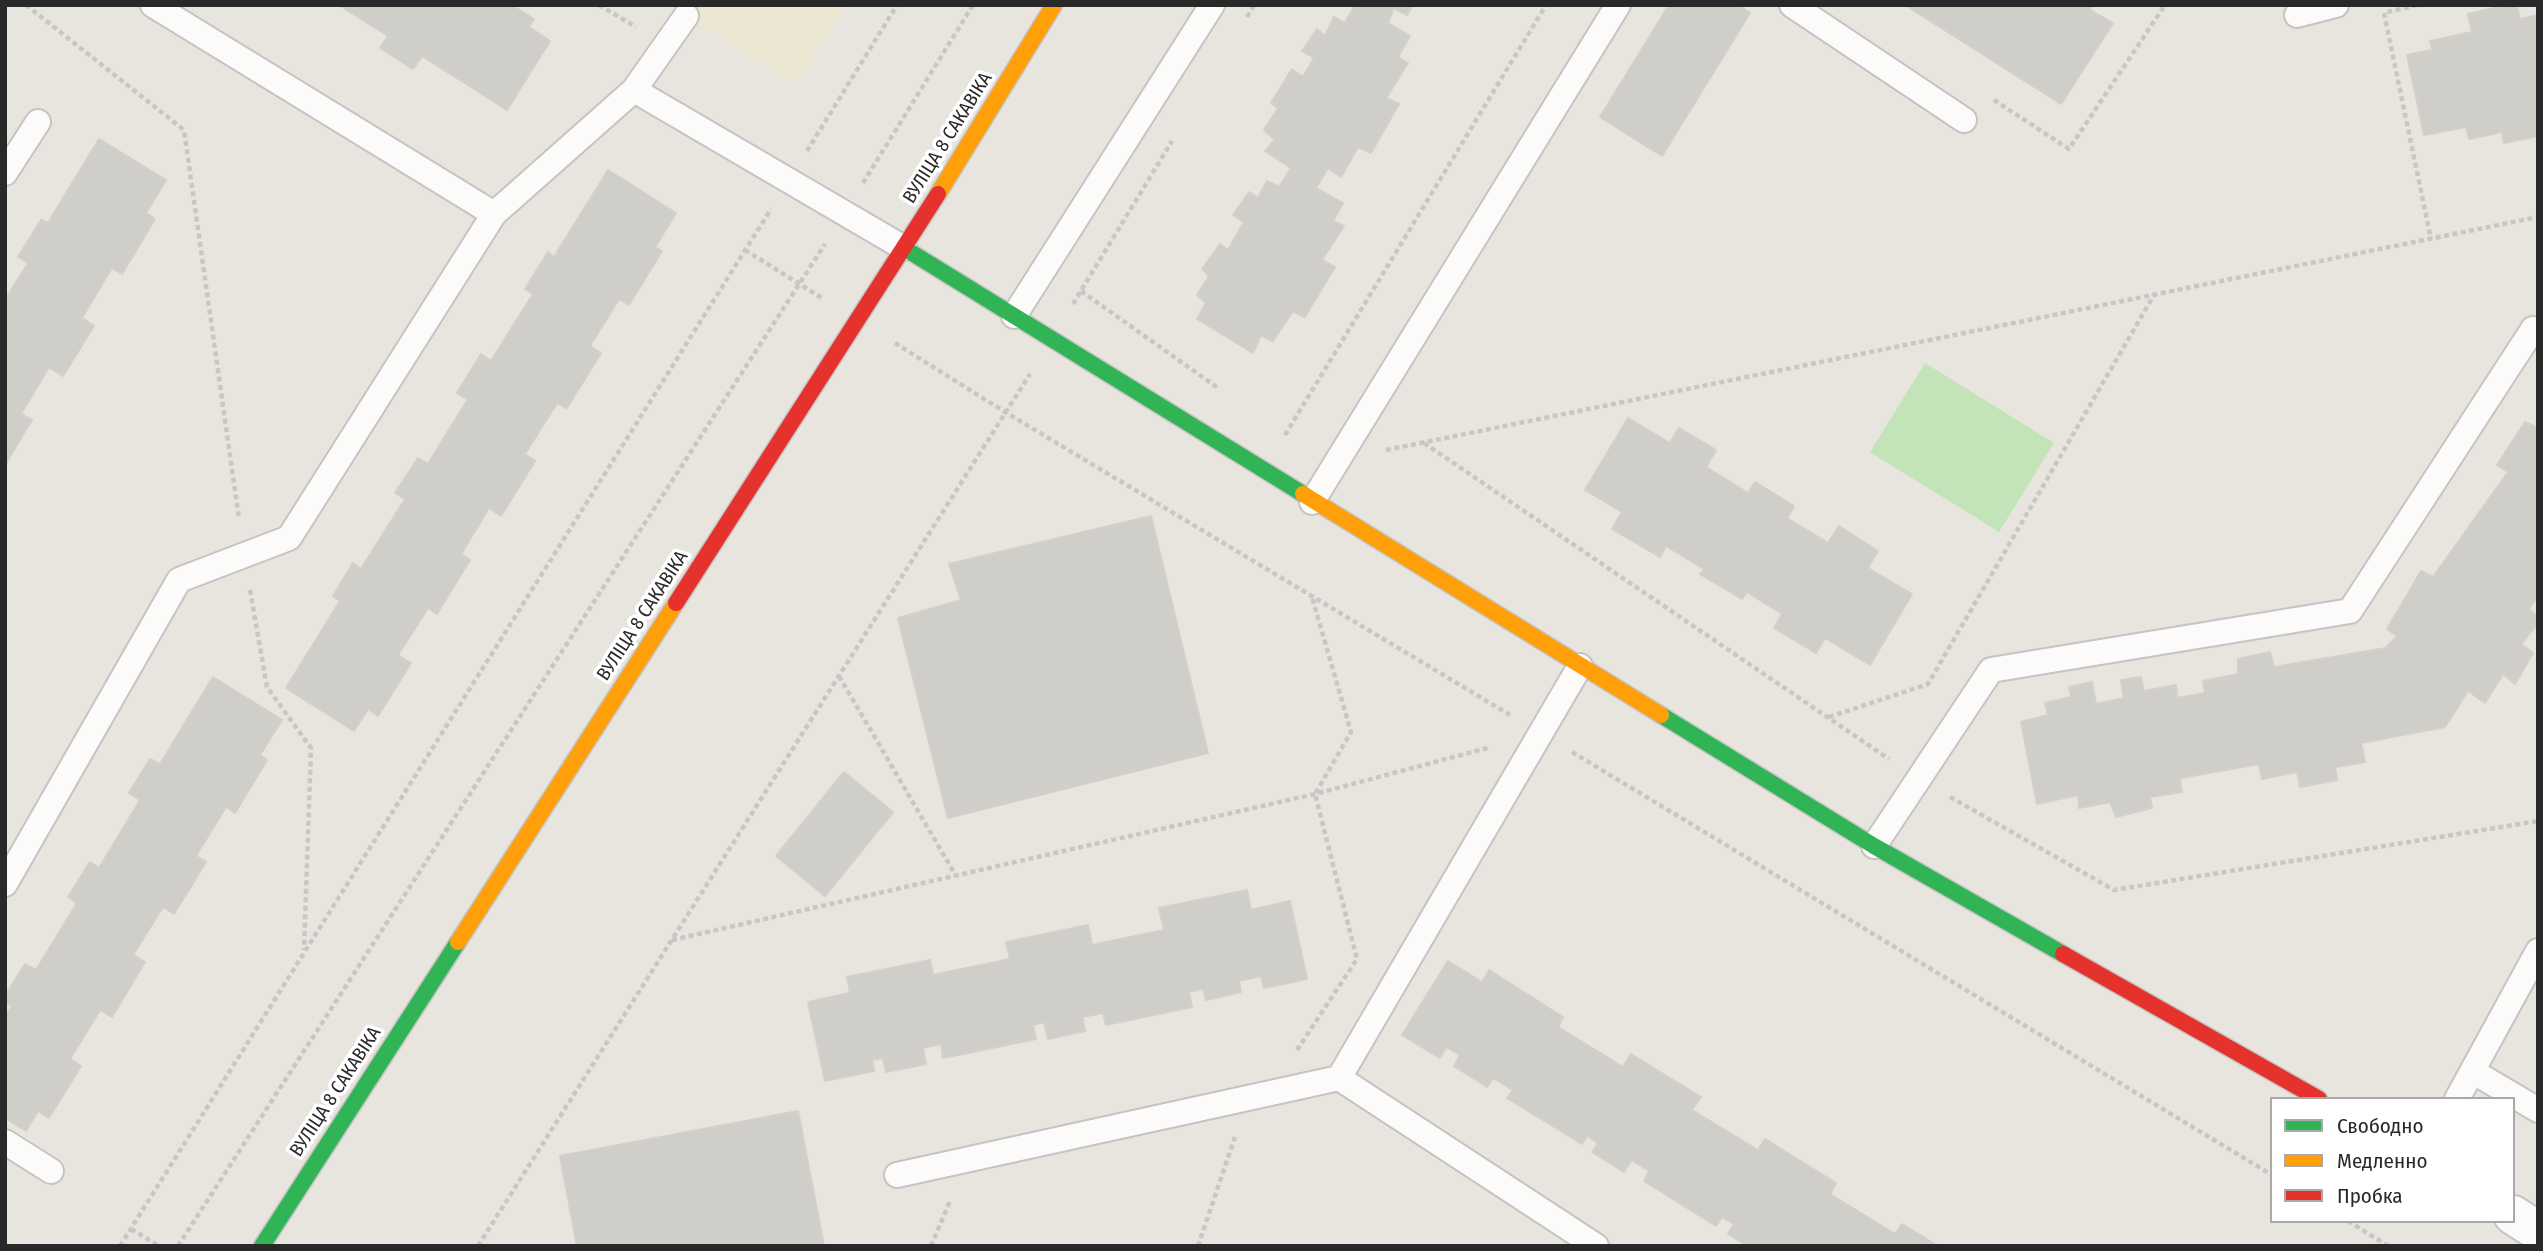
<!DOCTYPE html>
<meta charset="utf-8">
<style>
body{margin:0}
#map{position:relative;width:2543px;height:1251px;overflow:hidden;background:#e8e5de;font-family:"Fira Sans Condensed",sans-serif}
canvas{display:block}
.frame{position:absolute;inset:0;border:7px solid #292929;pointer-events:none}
.legend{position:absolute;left:2270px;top:1097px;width:245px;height:126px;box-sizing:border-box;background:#fff;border:2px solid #a9a9a9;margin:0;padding:9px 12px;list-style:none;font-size:21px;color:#292929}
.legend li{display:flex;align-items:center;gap:14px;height:35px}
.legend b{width:35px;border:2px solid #a9a9a9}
</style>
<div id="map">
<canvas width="2543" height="1251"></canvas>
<div class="frame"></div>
<ul class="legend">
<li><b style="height:9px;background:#30b455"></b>Свободно</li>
<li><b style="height:9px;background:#ff9f0a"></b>Медленно</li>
<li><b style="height:9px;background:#e5322d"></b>Пробка</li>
</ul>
</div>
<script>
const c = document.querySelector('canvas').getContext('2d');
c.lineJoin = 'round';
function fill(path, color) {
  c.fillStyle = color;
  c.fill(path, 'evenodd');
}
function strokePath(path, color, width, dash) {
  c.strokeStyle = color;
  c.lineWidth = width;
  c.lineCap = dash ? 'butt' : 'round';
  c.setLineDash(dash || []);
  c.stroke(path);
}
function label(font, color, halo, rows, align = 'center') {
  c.font = font + ' "Fira Sans Condensed",sans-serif';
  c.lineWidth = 7;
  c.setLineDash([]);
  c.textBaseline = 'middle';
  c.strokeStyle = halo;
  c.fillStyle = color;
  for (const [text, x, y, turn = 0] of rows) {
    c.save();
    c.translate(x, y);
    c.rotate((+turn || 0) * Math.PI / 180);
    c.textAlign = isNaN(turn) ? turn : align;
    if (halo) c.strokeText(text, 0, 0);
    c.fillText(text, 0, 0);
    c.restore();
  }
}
fill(new Path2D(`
 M669,5H846L795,84Z`), '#ebe7d3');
fill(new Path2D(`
 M1925,363L2054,443L1999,532L1870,452Z`), '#c3e3b8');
const building = new Path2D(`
 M339,5H512L534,19L529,27L550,41L507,110L422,56L413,69L380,48L388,36Z
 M1355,5H1413L1407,15L1394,8L1388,23L1410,36L1398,57L1408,63L1386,98L1399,104L1371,153L1358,147L1341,177L1328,168L1316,188L1343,203L1333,221L1344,226L1322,260L1335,267L1305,317L1293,311L1273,341L1261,335L1253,353L1197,319L1206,303L1197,295L1209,276L1202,269L1220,244L1228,250L1244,222L1233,215L1249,192L1258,198L1267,181L1279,187L1291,168L1265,151L1275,140L1264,130L1278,108L1271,103L1292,69L1303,77L1314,58L1302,51L1317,29L1325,36L1334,17L1345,23Z
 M1669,5H1738L1750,13L1662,156L1600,117Z
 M1905,5H2093L2090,10L2113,23L2061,104Z
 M2507,5H2517L2520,19L2538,15V136L2504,143L2502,132L2469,139L2466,127L2424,135L2407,55L2432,50L2430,41L2472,32L2468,14Z
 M99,139L166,180L146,213L155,219L122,274L112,268L82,318L94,326L63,376L49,367L21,414L32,420L5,465V300L28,263L18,257L41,220L48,223Z
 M608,170L676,213L655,247L662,251L629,305L619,299L590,346L601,353L567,408L557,403L525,454L535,461L501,516L489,508L461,554L470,560L437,614L428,608L398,655L411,663L378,716L368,709L354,731L286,688L340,601L333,596L353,563L361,569L405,499L395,493L418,458L428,464L468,399L457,393L481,354L491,361L533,294L525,289L548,252L554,257Z
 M1628,418L1670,443L1679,428L1716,450L1706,467L1748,493L1755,482L1794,506L1787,518L1828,543L1839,526L1878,551L1868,568L1912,594L1870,665L1825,638L1816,653L1774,628L1782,614L1747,592L1742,599L1700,574L1704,569L1666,546L1660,557L1612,529L1622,512L1585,490Z
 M2525,422L2538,428V595L2529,609L2538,617V623L2521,644L2533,653L2515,684L2503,674L2485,703L2468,691L2445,727L2361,743L2365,762L2335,767L2337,780L2300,787L2297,772L2262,779L2259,764L2180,778L2182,792L2150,797L2152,808L2116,817L2110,802L2079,808L2078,795L2037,804L2021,722L2048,715L2045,703L2071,697L2069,687L2092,682L2096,704L2124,698L2121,680L2141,677L2144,691L2176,685L2177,698L2205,693L2203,681L2238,674V659L2270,652L2274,667L2386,648L2397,636L2387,629L2421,571L2433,577L2508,472L2497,465Z
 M1151,516L1208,753L948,818L898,618L961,600L949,564Z
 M213,677L282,720L260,755L267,760L235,813L226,807L196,856L206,862L174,914L163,907L133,955L145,962L112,1017L100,1010L70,1059L81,1066L49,1118L38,1111L26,1131L5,1118V1017L12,1006L5,1001V996L25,964L36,970L77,903L68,897L90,862L99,868L140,800L129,793L150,759L160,764Z
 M844,772L893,812L825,896L776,856Z
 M1247,890L1251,910L1290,901L1307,979L1264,988L1261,976L1239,981L1241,992L1206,1000L1203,989L1189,992L1192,1007L1106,1025L1103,1013L1082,1017L1085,1031L1048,1039L1044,1022L1033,1025L1036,1039L943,1058L941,1044L923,1048L926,1064L886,1072L883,1058L872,1060L874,1071L825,1081L808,1002L850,993L847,977L930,960L933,975L1010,959L1006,942L1088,925L1092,945L1164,930L1159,908Z
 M1448,961L1482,982L1489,970L1563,1017L1558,1027L1623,1067L1631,1054L1701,1097L1692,1110L1758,1150L1765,1139L1836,1183L1830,1194L1895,1234L1902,1224L1938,1246H1748L1728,1234L1734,1224L1722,1217L1716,1226L1644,1181L1649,1171L1632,1160L1624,1172L1592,1152L1598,1143L1587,1136L1582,1144L1507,1098L1513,1090L1493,1078L1487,1087L1454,1066L1460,1055L1446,1047L1440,1058L1402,1035Z
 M798,1111L824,1246H577L560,1156Z`);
fill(building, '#d0cec9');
strokePath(building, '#d2d0cb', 2);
const lane = new Path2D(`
 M153,5L494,214L634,90L904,248
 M1792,5L1964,120
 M2297,15L2336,5
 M634,90L686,16
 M5,173L38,122
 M1014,316L1212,5
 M1312,502L1618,5
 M1874,846L1991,670L2350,611L2533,329
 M5,884L179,580L289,538L494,214
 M2472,1071L2538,1110
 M1339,1078L1580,666
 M2457,1099L2538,951
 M5,1142L51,1171
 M897,1175L1339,1078L1596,1246`);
const street = new Path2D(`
 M2513,1215L2538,1231`);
const fast = new Path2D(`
 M904,248L1303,494
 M1661,715L1874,846L2063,954
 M262,1246L458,942`);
const slow = new Path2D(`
 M938,194L1054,5
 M1303,494L1661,715
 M458,942L676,603`);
const jam = new Path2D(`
 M676,603L938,194
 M2063,954L2319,1099`);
strokePath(lane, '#c5c4c4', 28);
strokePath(street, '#c5c4c4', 42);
strokePath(fast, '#c5c4c4', 19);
strokePath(slow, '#c5c4c4', 19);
strokePath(jam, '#c5c4c4', 19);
strokePath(new Path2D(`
 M26,5L184,130L239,519
 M599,5L636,27
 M2417,5L2384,13L2431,239
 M1247,17L1254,5
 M1994,100L2069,149L2165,5
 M807,151L897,5
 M863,183L973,5
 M745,250L822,298
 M1081,291L1218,388
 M1073,304L1172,141
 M895,343L1005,412L1510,715
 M1285,435L1546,5
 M1424,443L1889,759
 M1386,450L2538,217
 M250,590L267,687L311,748L304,950
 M839,676L956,876
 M1829,717L1928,684L2154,295
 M1572,752L2272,1175
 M1950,797L2114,890L2538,821
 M672,940L1315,794L1491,747
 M1297,1050L1357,959L1315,794L1351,732L1312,597
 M2348,1221L2388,1246
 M131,1229L159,1246
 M120,1246L771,209
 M178,1246L825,244
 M478,1246L1030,374
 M931,1246L950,1201
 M1198,1246L1235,1137`), '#c8c7c6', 4.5, [5, 3.5]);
strokePath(lane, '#fcfbfa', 24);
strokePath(street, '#fcfbfa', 38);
strokePath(fast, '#30b455', 16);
strokePath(slow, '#ff9f0a', 16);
strokePath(jam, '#e5322d', 16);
label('19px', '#292929', '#fff', [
 ["ВУЛІЦА 8 САКАВІКА",948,138,-58],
 ["ВУЛІЦА 8 САКАВІКА",643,616,-57],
 ["ВУЛІЦА 8 САКАВІКА",336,1092,-57]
]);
</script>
